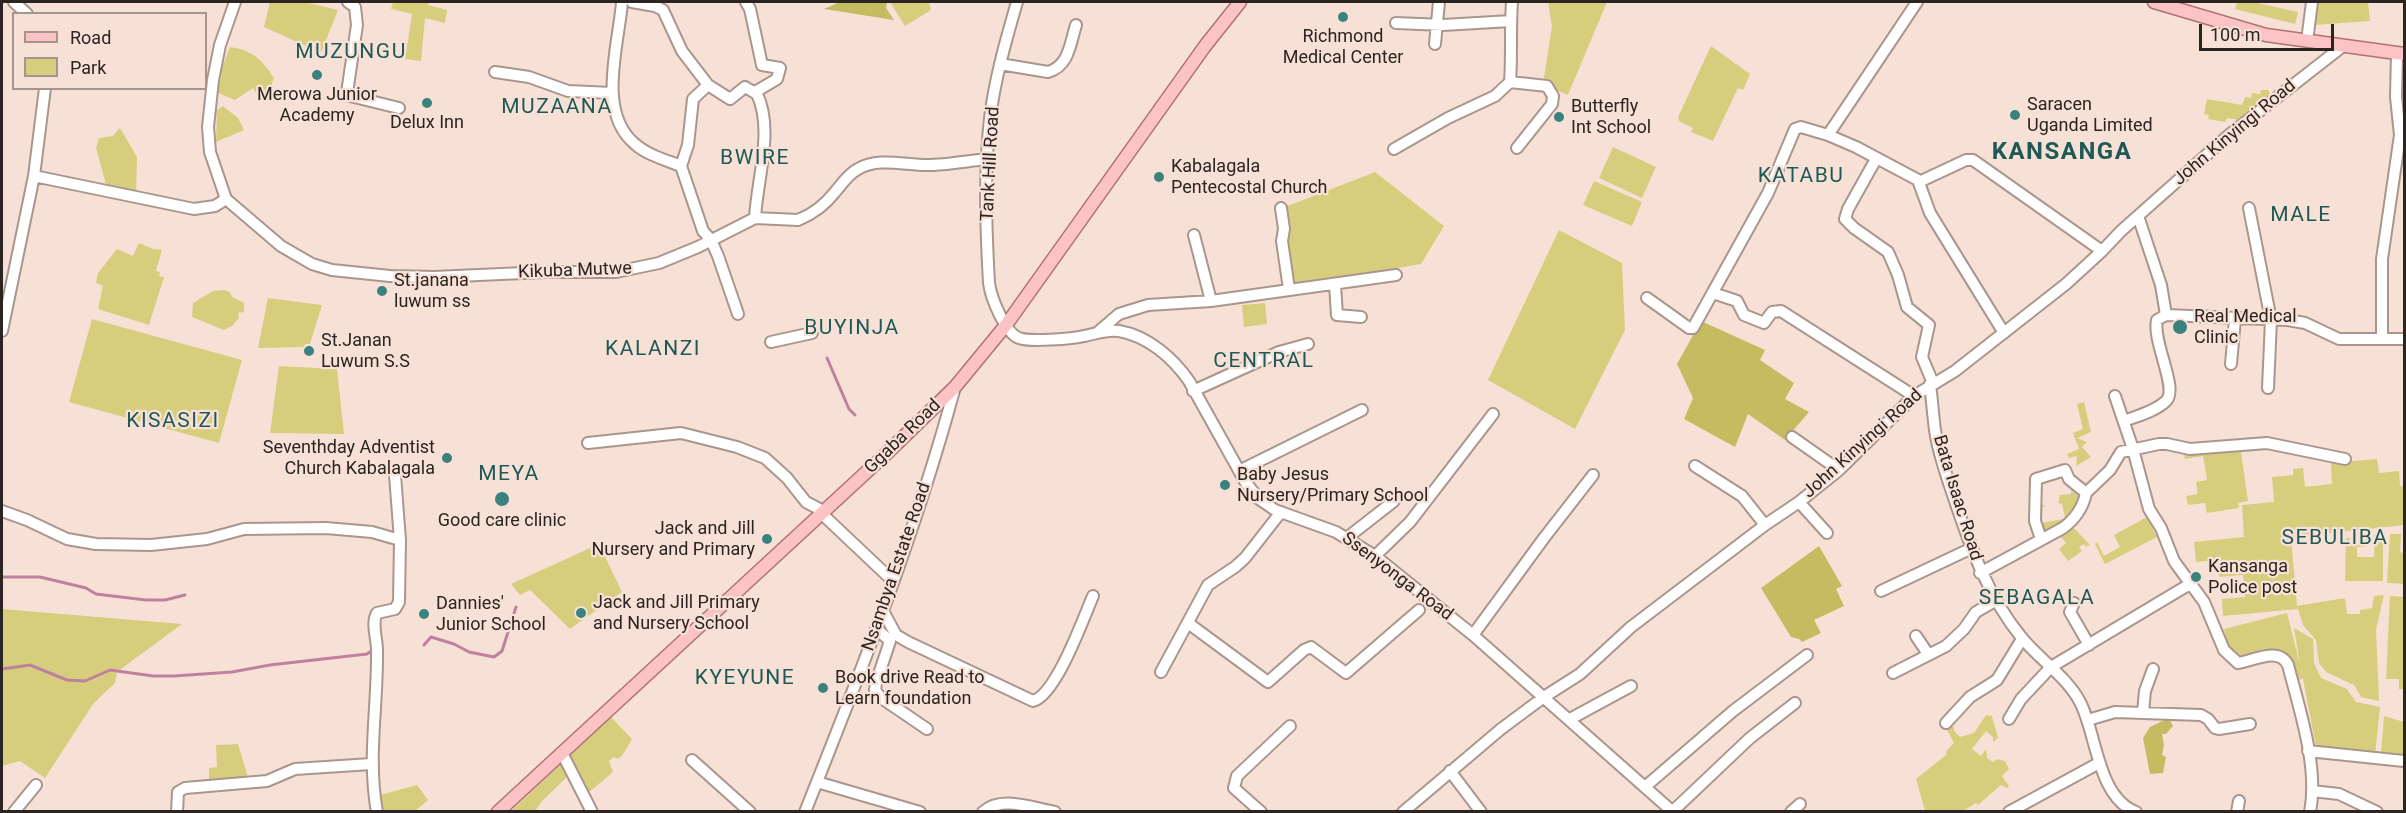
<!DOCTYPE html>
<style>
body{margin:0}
#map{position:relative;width:2406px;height:813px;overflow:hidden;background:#f7e1d7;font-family:Roboto,sans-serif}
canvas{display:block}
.frame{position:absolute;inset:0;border:3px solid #2c2420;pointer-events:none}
.legend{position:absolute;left:12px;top:12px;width:195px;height:78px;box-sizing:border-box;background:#f7e1d7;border:2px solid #a6958e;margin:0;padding:8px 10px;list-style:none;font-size:18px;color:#2c2420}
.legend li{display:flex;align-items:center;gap:12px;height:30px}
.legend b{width:30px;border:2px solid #a6958e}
.scale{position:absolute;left:2199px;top:24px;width:135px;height:27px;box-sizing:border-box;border:3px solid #2c2420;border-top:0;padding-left:8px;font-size:18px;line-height:21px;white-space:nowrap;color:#2c2420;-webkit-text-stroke:4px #f7e1d7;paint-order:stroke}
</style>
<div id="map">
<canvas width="2406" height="813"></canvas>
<div class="frame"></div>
<ul class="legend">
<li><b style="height:8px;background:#fbc3c6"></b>Road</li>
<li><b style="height:16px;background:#d7ce7d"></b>Park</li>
</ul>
<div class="scale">100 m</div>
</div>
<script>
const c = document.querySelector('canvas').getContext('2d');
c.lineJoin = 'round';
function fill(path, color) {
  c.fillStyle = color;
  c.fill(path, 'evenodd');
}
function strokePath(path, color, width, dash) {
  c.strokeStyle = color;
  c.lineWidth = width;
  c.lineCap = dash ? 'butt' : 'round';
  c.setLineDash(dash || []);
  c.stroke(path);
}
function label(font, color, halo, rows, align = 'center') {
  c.font = font + ' Roboto,sans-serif';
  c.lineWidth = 4.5;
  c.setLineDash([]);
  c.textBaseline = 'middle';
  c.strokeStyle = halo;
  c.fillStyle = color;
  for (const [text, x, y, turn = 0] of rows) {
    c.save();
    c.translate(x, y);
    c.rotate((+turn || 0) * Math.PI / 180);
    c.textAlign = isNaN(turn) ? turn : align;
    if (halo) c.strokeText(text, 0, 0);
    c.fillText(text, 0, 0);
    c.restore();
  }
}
fill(new Path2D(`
 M270,2H305L338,10L321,53L264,27Z
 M393,2H429L428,5L447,10L445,23L425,18L421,61L405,59L412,14L391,9Z
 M890,2H929L931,10L905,26Z
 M1548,2H1607L1568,95L1543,84L1552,26Z
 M2237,2H2253L2298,12L2295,24L2235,9Z
 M2313,2H2368L2370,21L2315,25Z
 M1711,46L1750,74L1743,90L1738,88L1713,141L1691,132L1693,128L1679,121L1678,117Z
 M230,47C253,50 262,60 274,78L269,92L259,98L253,88L235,100L218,93L222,68Z
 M2261,90H2269V96L2240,120L2227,118L2225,122L2208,119L2209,115L2204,114L2207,99L2242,105L2245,97L2251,98L2252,93L2260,94Z
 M223,106L238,118L244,130L216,142L217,110Z
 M120,128L137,157L136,195L107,188L96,148L99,138L113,136Z
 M1613,147L1656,167L1642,198L1599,178Z
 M1375,172L1444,226L1421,264L1294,286L1285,207Z
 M1594,181L1642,202L1632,226L1583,205Z
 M1559,230L1622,263L1625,330L1575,429L1488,380Z
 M139,243L153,249L162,250L156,271L160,272L159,276L164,277L149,325L98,309L103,286L96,283L98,273L117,249L133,256Z
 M224,290L230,292L232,297L244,303V312L238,313L239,318L232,326L224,330L192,317L193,303L213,291Z
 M268,298L322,305L310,344H305L304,347L258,348Z
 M1265,303L1267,324L1244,327L1242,305Z
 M92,319L242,360L219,443L69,402Z
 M279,366L337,369L344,434L270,433Z
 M2084,402L2091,432L2077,438L2087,442L2082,447L2091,457L2076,466L2077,456L2069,458L2067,454L2079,449L2073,433L2083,429L2077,404Z
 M2240,445L2248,501L2238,503L2239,508L2207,513L2205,503L2188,505L2186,496L2198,494L2196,482L2207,480L2203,456L2185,459L2184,454Z
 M2377,459L2379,473L2399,471L2400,486H2404V525L2291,537L2297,606L2345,598L2347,614H2360V610L2372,608L2374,596L2384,595L2376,630L2379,701L2361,697L2354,685L2326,672L2319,663L2316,640L2303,625L2298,609L2223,616L2222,599L2245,597L2243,575L2219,577L2218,560L2196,562L2194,542L2244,537L2242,505L2274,502L2272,477L2293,475V469L2303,468L2305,487L2332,484L2331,463Z
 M2071,491L2081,498L2069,520L2043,535L2040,533L2035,519L2038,505H2045L2038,513L2041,523L2063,519L2065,517L2062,504L2058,503L2060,495L2071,494Z
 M2147,517L2157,537L2105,564L2095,544L2097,542L2104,556L2120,547L2114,535Z
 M2073,527L2090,545L2086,547L2084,544L2079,547L2082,551L2068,561L2059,549L2066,543L2060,536Z
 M2375,533H2383V581H2345L2346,538H2350V544H2365V547H2357V557H2374Z
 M2390,534H2401L2400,552L2404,553V584L2387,583Z
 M599,544L622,592L570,629L530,590L520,595L511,584Z
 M2390,596L2404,597V689H2399V679H2386Z
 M2,609L182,624L117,672L115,683L93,704L45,778L20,761L2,766Z
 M2287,613L2300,665L2294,628L2313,639L2314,663L2321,678L2347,689L2356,702L2380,707L2375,755L2316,747L2303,679L2293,681L2287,658H2239L2230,652L2224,629Z
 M1986,715L1992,716L1998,738L1993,742V737L1986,731L1972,749L1981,756L1986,749L1987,758L1993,762L1997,759L2005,761L2009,769L2002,776L2009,786L2007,788L2001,785L1978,805L1976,803L1963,811H1925L1916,779L1946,755L1947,750L1954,743L1946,728L1948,725L1954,727V731L1960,737L1974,733Z
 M2384,716L2404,722V756L2381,755Z
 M611,717L632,739L622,756L617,759L614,757L609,761L613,772L588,793L584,787L574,790L567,777L543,800L535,811L510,812Z
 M238,744L248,777L209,780V768L217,767L216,745Z
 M417,785L428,800L415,811H383L380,795Z`), '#d7ce7d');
fill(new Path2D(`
 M840,2H887L886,8L894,20L824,9Z
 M1701,321L1765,350L1760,360L1794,383L1785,399L1809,412L1785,440L1748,414L1735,447L1684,419L1693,398L1677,364Z
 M1819,546L1842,586L1836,589L1844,606L1814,620L1821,633L1802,642L1799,639L1791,637L1761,588Z
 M2169,718L2173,726L2166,734H2162L2164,745L2162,755L2166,757L2163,773L2150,774L2143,738L2150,727Z`), '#c5bb61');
strokePath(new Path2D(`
 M827,358L849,409L855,415
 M2,577H40L86,588L96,594L146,600H165L185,595
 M424,645L431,637L454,644L469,652L494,657L502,651L516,607
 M2,669L30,665L67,680L85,681L110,670L153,676H174L232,672L270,665L367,654L374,649`), '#bf819e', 3);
const minor = new Path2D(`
 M14,2L27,14
 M235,2L220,45L213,80L208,127L210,152L226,199L281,246L312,264L332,270L390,276L434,277L546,272H616L659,263L698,247L755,218L798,220C813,214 825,205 835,192C842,184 848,174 858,169C878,157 904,165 927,165C946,165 967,161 987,159
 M348,2L355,7L357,25L347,93L350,96L399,108
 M622,2C619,44 596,112 635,144C647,155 666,160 681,166L703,231L711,240L718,256L738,314
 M632,2L655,6L663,10L682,51L708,85L730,99L745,87L757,94C774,129 757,180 755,218
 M746,2L750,9L762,65L780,68L777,79L755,92
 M1017,2C1006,40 995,78 990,118C984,172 986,229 989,283C991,298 1005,333 1019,338C1028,342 1073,339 1084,336C1096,334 1106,329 1119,331C1148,336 1173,358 1189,381L1246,483L1259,499L1275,510L1336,532L1375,556L1473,635L1673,812
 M1917,2L1828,135L1856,147L1918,180L1930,213L2004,333
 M1396,23L1443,25L1511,21
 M2307,41L2312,2
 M1435,44L1439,2
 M2397,53L2396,97L2400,135L2382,259V339H2404
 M1000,64L1048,72C1069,66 1070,44 1076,25
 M495,72L529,77L568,91L612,93
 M1510,82L1547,86L1553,96L1552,104L1517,148
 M1394,149L1448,118L1495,96L1510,82C1512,55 1510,29 1512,2
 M1876,159L1848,209L1845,219L1854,228L1888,252L1898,275L1907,307L1929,325L1922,357L1933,383
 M681,166L688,145L693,99L708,85
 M34,176L194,209L215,206L226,199
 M1919,182L1966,160H1973L2102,251
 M1281,208L1284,229L1282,241L1289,289
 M2249,208L2271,320L2268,388
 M2138,216L2161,285L2166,315
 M1194,235L1211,301
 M1335,285L1337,315L1361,317
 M1713,293L1737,301L1744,315L1764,323L1772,312L1781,311L1914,396
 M1647,298L1689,328H1693L1768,193L1795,129L1801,127L1828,135
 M2,331L34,176L45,88
 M1098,332L1119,314L1148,305L1211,301L1396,275
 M771,342L812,333
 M2231,364L2235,319
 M1930,384C1932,399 1933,415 1935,430C1938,452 1946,474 1953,495C1970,546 1988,597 2022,638C2040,660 2067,677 2080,702C2097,734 2097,797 2136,812
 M1193,391L1279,352L1308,344
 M2115,396L2133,449L2149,509L2161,528L2174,561L2204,602L2224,650L2238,663C2253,661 2279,646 2288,665C2299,708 2319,767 2310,812
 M2124,421C2137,416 2156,411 2166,401C2179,389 2152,342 2157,320L2166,315L2288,320L2305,323L2339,339H2382
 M1792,437L1839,470
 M588,443L681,433L737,447L765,458L787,478L806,502L823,511
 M1695,466L1742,496L1765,525
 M1239,471L1362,410
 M395,475L400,540
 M2086,493L2110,470L2121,452L2159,444H2167L2190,449L2267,443L2345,459
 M1799,502L1827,533
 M2,511L27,520L67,539L96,544L151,545L207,539L244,529L326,528L372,532L400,540L399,602L395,609L377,613C371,623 377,638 377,650C378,704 367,758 377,812
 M821,513L893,581
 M1348,537L1394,501
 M1375,556L1410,522L1493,414
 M1980,573L2063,528C2075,519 2083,508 2086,493L2069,479L2065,470L2036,479L2035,521L2041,539
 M1881,591L1972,548
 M2074,603L2070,612L2089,645
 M883,611L896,635L908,642L1033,701C1056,695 1083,619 1093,596
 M1188,623L1268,682L1304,650L1311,647L1346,673L1419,610
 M877,629L890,641L876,683L875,690L880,697L927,729
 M1473,635L1544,538L1593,475
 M1916,636L1928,654
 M1161,672L1208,585L1235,567L1245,558L1281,512
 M1893,673L1946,646L1964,629L1976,612L1997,600
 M2143,713L2145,691L2153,669
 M1570,719L1631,686
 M2009,719L2021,699L2051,667L2190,584
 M2088,720L2115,712L2201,715L2208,719L2215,728L2219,729L2250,724
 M1946,723L1970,697L1997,680L2022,639
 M2308,751L2404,761
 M562,753L592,812
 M692,760L750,812
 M1450,771L1481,812
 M817,782L920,812
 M1646,786L1733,711L1807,655
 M2312,791L2339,794L2377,812
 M1673,811L1750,738L1795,703
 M14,812L36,785
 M177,812L178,792L185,788L267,781L295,769L371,764
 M805,812C861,672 916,532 955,387
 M983,812C1001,795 1032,808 1055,812
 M1261,812L1234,788L1237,776L1290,726
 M1403,812L1501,729L1544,697L1580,674L1631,627L1765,525L1799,502L1839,470L1914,396L1955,371L2066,284L2102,251L2121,231L2229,135L2343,46
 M1791,812L1800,804
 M2009,812L2099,763
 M2237,812L2239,801`);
const major = new Path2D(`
 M2154,2L2266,35L2404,54
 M498,812L886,454L955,387L1006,325L1205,46L1240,2`);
strokePath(minor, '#aa968c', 14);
strokePath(major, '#b17173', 15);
strokePath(minor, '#fff', 10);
strokePath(major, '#fbc3c6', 12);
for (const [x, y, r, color] of [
 [1343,17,6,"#3a827d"],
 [317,75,6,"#3a827d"],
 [427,103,6,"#3a827d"],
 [2015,115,6,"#3a827d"],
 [1559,117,6,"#3a827d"],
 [1159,177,6,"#3a827d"],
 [382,291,6,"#3a827d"],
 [2180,327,8,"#3a827d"],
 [309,351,6,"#3a827d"],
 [447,458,6,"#3a827d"],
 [1225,485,6,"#3a827d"],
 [502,499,8,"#3a827d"],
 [767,539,6,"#3a827d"],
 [2196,577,6,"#3a827d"],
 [581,613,6,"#3a827d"],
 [424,614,6,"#3a827d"],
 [823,688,6,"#3a827d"]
]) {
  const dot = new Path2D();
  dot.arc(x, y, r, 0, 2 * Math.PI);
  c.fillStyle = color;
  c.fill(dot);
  strokePath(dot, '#f7e1d7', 2);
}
label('18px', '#2c2420', '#f7e1d7', [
 ["Richmond",1343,37,"center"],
 ["Medical Center",1343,58,"center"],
 ["Merowa Junior",317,95,"center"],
 ["Academy",317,116,"center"],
 ["Saracen",2027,105],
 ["Uganda Limited",2027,126],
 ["Butterfly",1571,107],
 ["Int School",1571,128],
 ["Delux Inn",427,123,"center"],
 ["Kabalagala",1171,167],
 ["Pentecostal Church",1171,188],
 ["St.janana",394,281],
 ["luwum ss",394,302],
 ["Real Medical",2194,317],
 ["Clinic",2194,338],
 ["St.Janan",321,341],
 ["Luwum S.S",321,362],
 ["Seventhday Adventist",435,448,"right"],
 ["Church Kabalagala",435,469,"right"],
 ["Baby Jesus",1237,475],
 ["Nursery/Primary School",1237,496],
 ["Good care clinic",502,521,"center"],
 ["Jack and Jill",755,529,"right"],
 ["Nursery and Primary",755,550,"right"],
 ["Kansanga",2208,567],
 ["Police post",2208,588],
 ["Jack and Jill Primary",593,603],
 ["and Nursery School",593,624],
 ["Dannies'",436,604],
 ["Junior School",436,625],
 ["Book drive Read to",835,678],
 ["Learn foundation",835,699]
], 'left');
label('18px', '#2c2420', '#f7e1d7', [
 ["John Kinyingi Road",2235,133,-40],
 ["Tank Hill Road",991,164,-87],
 ["Kikuba Mutwe",575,271,-2],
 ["Ggaba Road",903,437,-44],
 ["John Kinyingi Road",1863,444,-42],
 ["Bata Isaac Road",1957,498,73],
 ["Nsambya Estate Road",897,567,-71],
 ["Ssenyonga Road",1397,577,37]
]);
c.letterSpacing = '1.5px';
label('21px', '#1f5955', '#f7e1d7', [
 ["MUZUNGU",351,53],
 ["MUZAANA",557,108],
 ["BWIRE",755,159],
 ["KATABU",1801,177],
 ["MALE",2301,216],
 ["BUYINJA",852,329],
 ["KALANZI",653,350],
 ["CENTRAL",1264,362],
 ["KISASIZI",173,422],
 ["MEYA",509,475],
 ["SEBULIBA",2335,539],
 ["SEBAGALA",2037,599],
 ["KYEYUNE",745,679]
]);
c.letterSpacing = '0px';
c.letterSpacing = '1.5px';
label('bold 24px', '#1f5955', '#f7e1d7', [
 ["KANSANGA",2062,153]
]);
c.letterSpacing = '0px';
</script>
